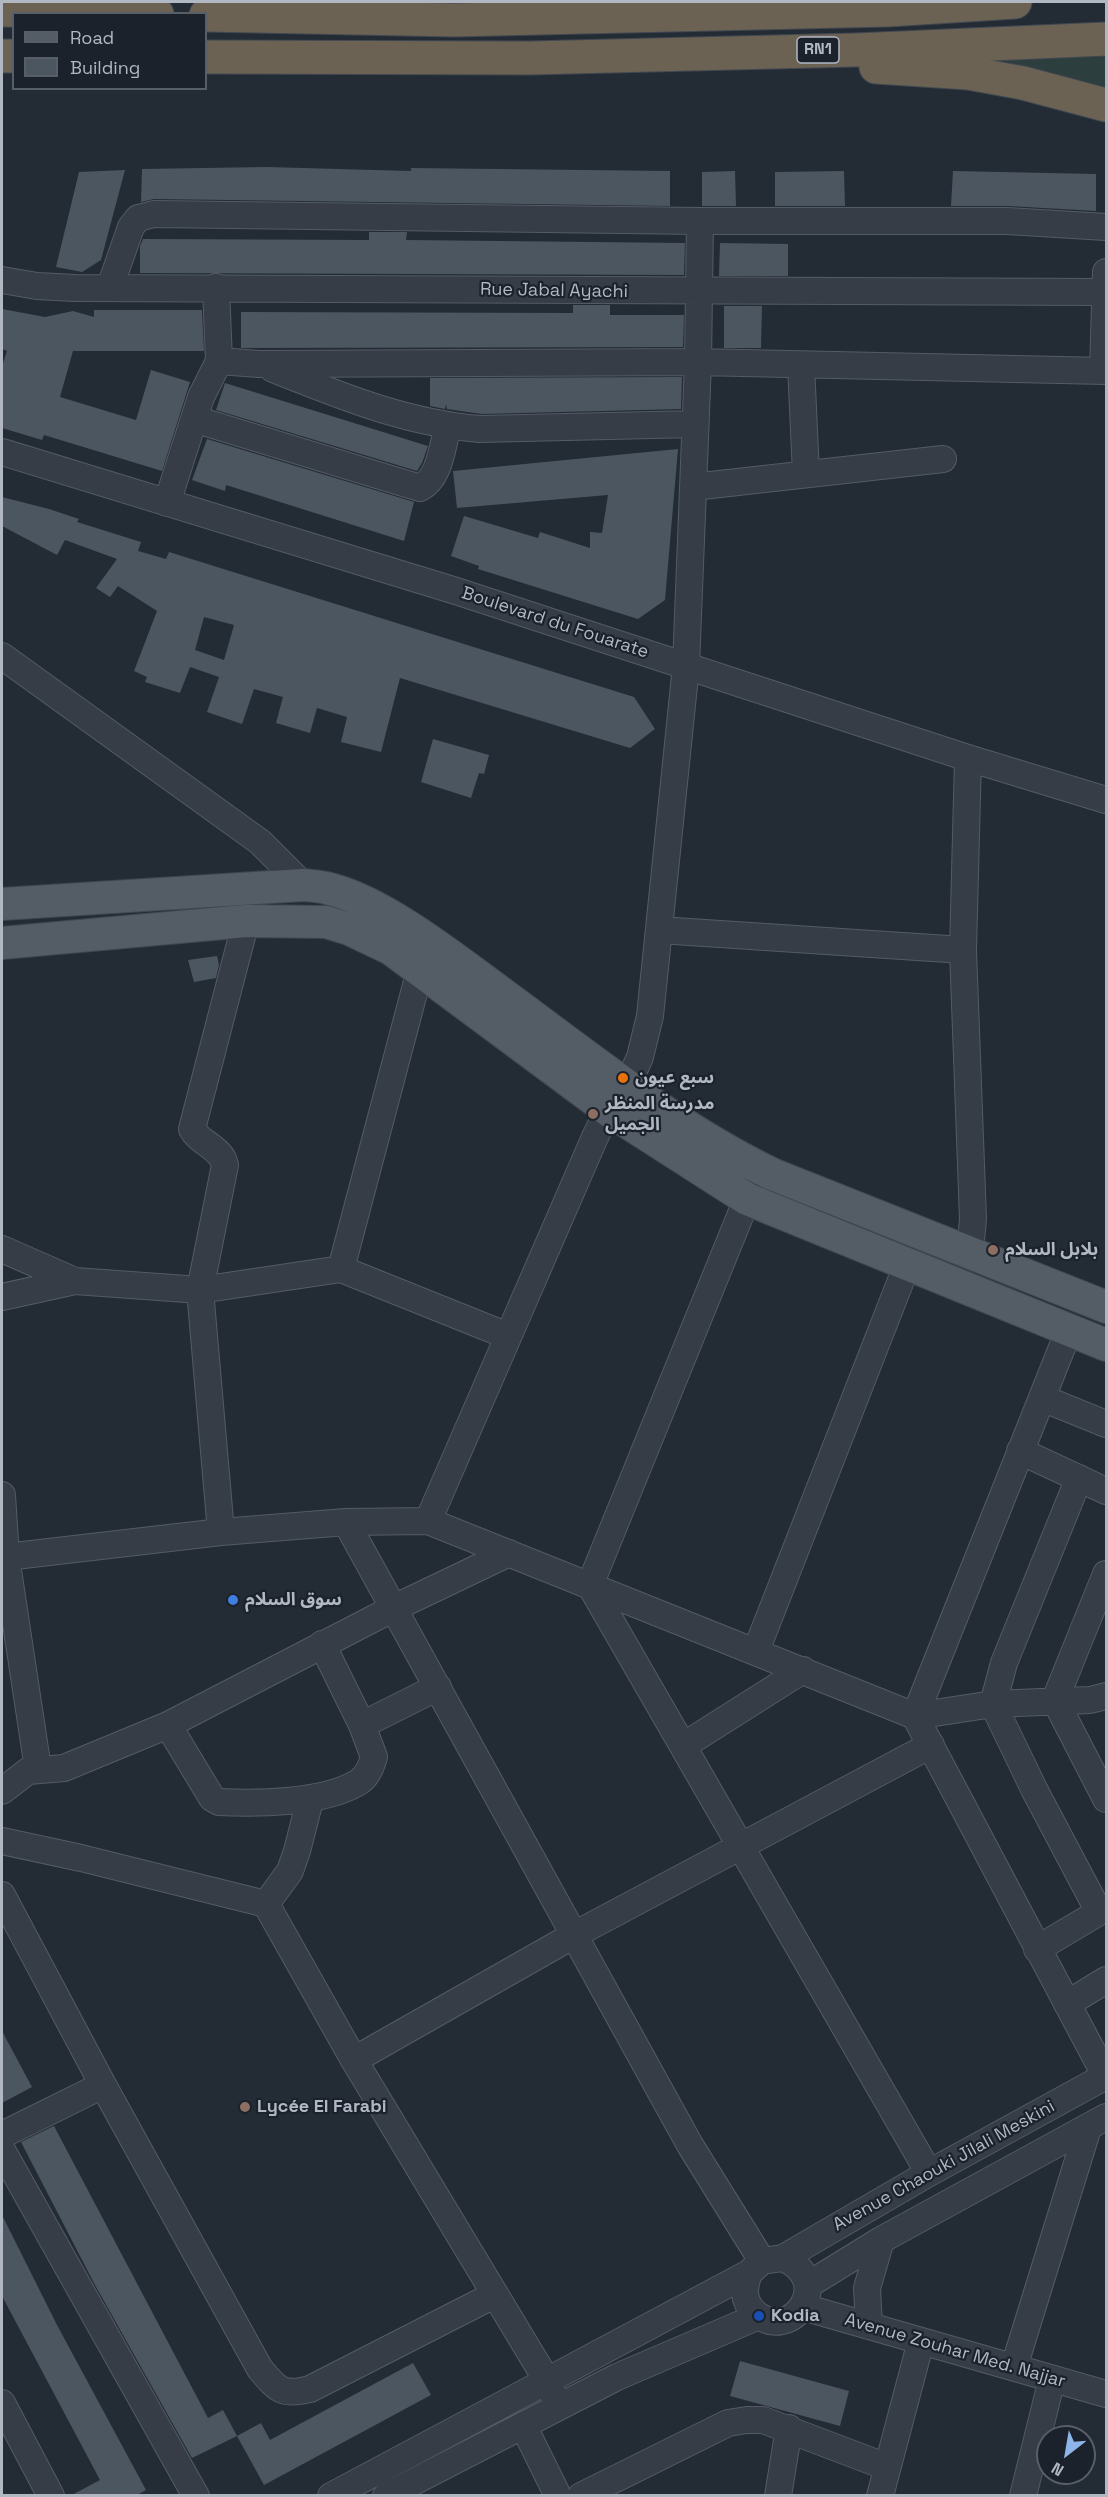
<!DOCTYPE html>
<meta charset="utf-8">
<style>
body{margin:0}
#map{position:relative;width:1108px;height:2497px;overflow:hidden;background:#232c35;font-family:"Space Grotesk",sans-serif}
canvas{display:block}
.frame{position:absolute;inset:0;border:3px solid #b1b8c3;pointer-events:none}
.legend{position:absolute;left:12px;top:12px;width:195px;height:78px;box-sizing:border-box;background:#1c222b;border:2px solid #585e68;margin:0;padding:8px 10px;list-style:none;font-size:18px;color:#b1b8c3}
.legend li{display:flex;align-items:center;gap:12px;height:30px}
.legend b{width:30px;border:2px solid #585e68}
.north{position:absolute;left:1036px;top:2425px;width:60px;height:60px;box-sizing:border-box;background:#1c222b;border:2px solid #585e68;border-radius:50%;rotate:211deg;font-size:16px;font-weight:700;line-height:24px;text-align:center;color:#b1b8c3}
.north::after{content:'';display:block;margin:auto;width:21px;height:27px;background:#8eb5ea;clip-path:polygon(50% 0,100% 100%,50% 72%,0 100%)}
</style>
<div id="map">
<canvas width="1108" height="2497"></canvas>
<div class="frame"></div>
<ul class="legend">
<li><b style="height:8px;background:#545c66"></b>Road</li>
<li><b style="height:16px;background:#4c5661"></b>Building</li>
</ul>
<div class="north">N</div>
</div>
<script>
const c = document.querySelector('canvas').getContext('2d');
c.lineJoin = 'round';
function fill(path, color) {
  c.fillStyle = color;
  c.fill(path, 'evenodd');
}
function strokePath(path, color, width, dash) {
  c.strokeStyle = color;
  c.lineWidth = width;
  c.lineCap = dash ? 'butt' : 'round';
  c.setLineDash(dash || []);
  c.stroke(path);
}
function label(font, color, halo, rows, align = 'center') {
  c.font = font + ' "Space Grotesk","Noto Sans Arabic",sans-serif';
  c.lineWidth = 4.5;
  c.setLineDash([]);
  c.textBaseline = 'middle';
  c.strokeStyle = halo;
  c.fillStyle = color;
  for (const [text, x, y, turn = 0] of rows) {
    c.save();
    c.translate(x, y);
    c.rotate((+turn || 0) * Math.PI / 180);
    c.textAlign = isNaN(turn) ? turn : align;
    if (halo) c.strokeText(text, 0, 0);
    c.fillText(text, 0, 0);
    c.restore();
  }
}
fill(new Path2D(`
 M1106,52V88L983,56Z`), '#2c3e3d');
fill(new Path2D(`
 M267,167L411,171V168L670,171V206L154,199L141,202L142,169Z
 M125,170L101,260L82,272L56,267L79,172Z
 M735,171L736,206H702V172Z
 M844,171L845,206H775V172Z
 M953,171L1096,174V211L1008,206H951Z
 M369,232H407L406,240L685,243L684,275L140,273V246L143,239L369,240Z
 M720,243L788,244V276H719Z
 M573,305H610V315H684L683,347L241,348V312L573,313Z
 M724,306H762L761,348H724Z
 M2,309L45,317L73,311L94,317V310H202L204,351H73L60,397L136,420L151,370L190,382L162,471L44,435L42,440L2,428V366L7,351L2,349Z
 M682,377L681,409L481,414L447,409L446,404L445,409L430,406V378Z
 M225,383L428,446L422,463L417,471L216,410Z
 M207,439L414,502L404,541L226,485L225,491L192,480Z
 M678,449L665,600L638,619L478,569L479,566L451,556L464,516L538,538L540,532L590,548V532L602,533L608,495L457,508L453,471Z
 M2,497L49,509L79,519L77,522L141,542L138,551L166,559L169,552L634,697L655,729L630,748L400,678L381,752L341,742L347,717L317,708L310,733L276,723L283,697L254,689L242,724L207,712L219,677L190,667L180,693L145,682L147,677L134,671L157,611L118,586L110,597L96,588L117,559L65,540L57,555L2,526ZM204,617L234,625L224,660L195,650Z
 M433,739L489,755L484,774L479,773L471,798L421,782Z
 M217,956L219,965L216,978L194,982L188,960Z
 M2,2031L32,2087L2,2103Z
 M54,2126L208,2418L223,2410L237,2436L192,2458L95,2285L21,2142Z
 M2,2215L57,2325L146,2490L135,2496H70L100,2480L2,2296Z
 M740,2361L849,2391L840,2426L730,2396Z
 M413,2363L431,2395L264,2485L237,2436L261,2423L270,2440Z`), '#4c5661');
const minor = new Path2D(`
 M2,280L37,286L75,288L1106,292
 M110,287L131,227L138,218L154,214L700,221H1007L1106,227
 M216,287L219,361
 M801,365L806,474
 M273,369C341,396 406,423 480,429L695,424
 M1103,370L1106,272
 M194,419L420,488C440,478 442,447 448,426
 M2,452L456,591L968,758L1106,800
 M693,487L943,459
 M167,503L201,397L219,361L259,364L698,362L1106,371
 M2,656L260,842L303,885
 M968,758L963,950L973,1219L970,1251
 M659,930L963,950
 M747,1199L590,1585L929,2173
 M2,1249L75,1281
 M341,1269L420,970
 M2,1297L75,1281L200,1290L341,1269L508,1336
 M1069,1330L915,1716L1106,2077
 M1042,1398L1106,1424
 M1020,1451L1106,1491
 M1079,1478L1004,1663L993,1704L1035,1791L1099,1912
 M2,1495L6,1557L38,1769
 M428,1521L595,1137L608,1110L627,1086L640,1057L650,1016L686,666L698,362L700,221
 M346,1522L690,2145L762,2261
 M221,1532L200,1290L225,1165C222,1148 199,1143 192,1129L246,921
 M6,1557L221,1532L346,1522L428,1521L915,1716L993,1704L1090,1700L1106,1696
 M1106,1574L1055,1700L1106,1799
 M756,1651L907,1265
 M168,1725L212,1798L219,1802C258,1804 323,1803 357,1783C367,1778 371,1767 374,1757L362,1725L322,1644
 M362,1725L438,1687
 M683,1746L803,1670
 M2,1791L28,1771L64,1768L168,1725L394,1608L509,1553
 M2,1841L81,1858L266,1904L354,2060L546,2379L559,2407
 M2,1895L103,2085
 M266,1904L290,1871L297,1851L310,1800
 M1037,1949L1106,1908
 M1067,2004L1106,1980
 M354,2060L574,1935L931,1745
 M2,2135L103,2085L260,2369C278,2390 282,2396 310,2389L494,2295
 M2,2150L196,2496
 M783,2258L929,2173L1106,2076
 M808,2285L881,2240L1106,2117
 M803,2307L1106,2394
 M869,2326L867,2288L881,2240
 M1014,2367L1088,2128
 M2,2403L51,2496
 M524,2427L558,2496
 M331,2496L749,2273L762,2261L783,2258C837,2281 790,2346 754,2312C742,2300 744,2287 749,2273
 M386,2496L617,2377L759,2316
 M581,2496L728,2423L747,2420H763L887,2467
 M778,2496L789,2428
 M880,2496L921,2341
 M1023,2496L1052,2379`);
const major = new Path2D(`
 M2,904L303,885C312,886 321,886 330,889C388,903 469,970 519,1006C600,1066 681,1130 772,1174L1106,1307
 M2,943L246,921L326,922L349,929L391,949L608,1110L747,1199L1106,1345`);
const highway = new Path2D(`
 M2,10L157,14
 M206,15L454,20L888,10L1015,2
 M2,56H14
 M206,57L530,58L855,50L1106,39
 M876,67L968,73L1023,83L1106,105`);
strokePath(minor, '#545b64', 28);
strokePath(major, '#404650', 34);
strokePath(highway, '#414851', 35);
strokePath(minor, '#363d46', 26);
strokePath(major, '#545c66', 32);
strokePath(highway, '#6b6254', 33);
for (const [x, y, r, color] of [
 [623,1078,6,"#e8710a"],
 [593,1114,6,"#8d6e63"],
 [993,1250,6,"#8d6e63"],
 [233,1600,6,"#3f7fe0"],
 [245,2107,6,"#8d6e63"],
 [759,2316,6,"#1a4fb4"]
]) {
  const dot = new Path2D();
  dot.arc(x, y, r, 0, 2 * Math.PI);
  c.fillStyle = color;
  c.fill(dot);
  strokePath(dot, '#1c222b', 2);
}
for (const [x, y, w] of [
 [818,50,42]
]) {
  const box = new Path2D();
  box.roundRect(x - w / 2, y - 13, w, 26, 4.5);
  c.fillStyle = '#1c222b';
  c.fill(box);
  strokePath(box, '#b1b8c3', 1.5);
}
label('bold 16px', '#b1b8c3', null, [
 ["RN1",818,50]
]);
label('18px', '#b1b8c3', '#1c222b', [
 ["Rue Jabal Ayachi",554,291,1],
 ["Boulevard du Fouarate",555,623,18],
 ["Avenue Chaouki Jilali Meskini",944,2166,-29],
 ["Avenue Zouhar Med. Najjar",955,2351,16]
]);
label('bold 18px', '#b1b8c3', '#1c222b', [
 ["سبع عيون",635,1078],
 ["مدرسة المنظر",605,1104],
 ["الجميل",605,1125],
 ["بلابل السلام",1005,1250],
 ["سوق السلام",245,1600],
 ["Lycée El Farabi",257,2107],
 ["Kodia",771,2316]
], 'left');
</script>
